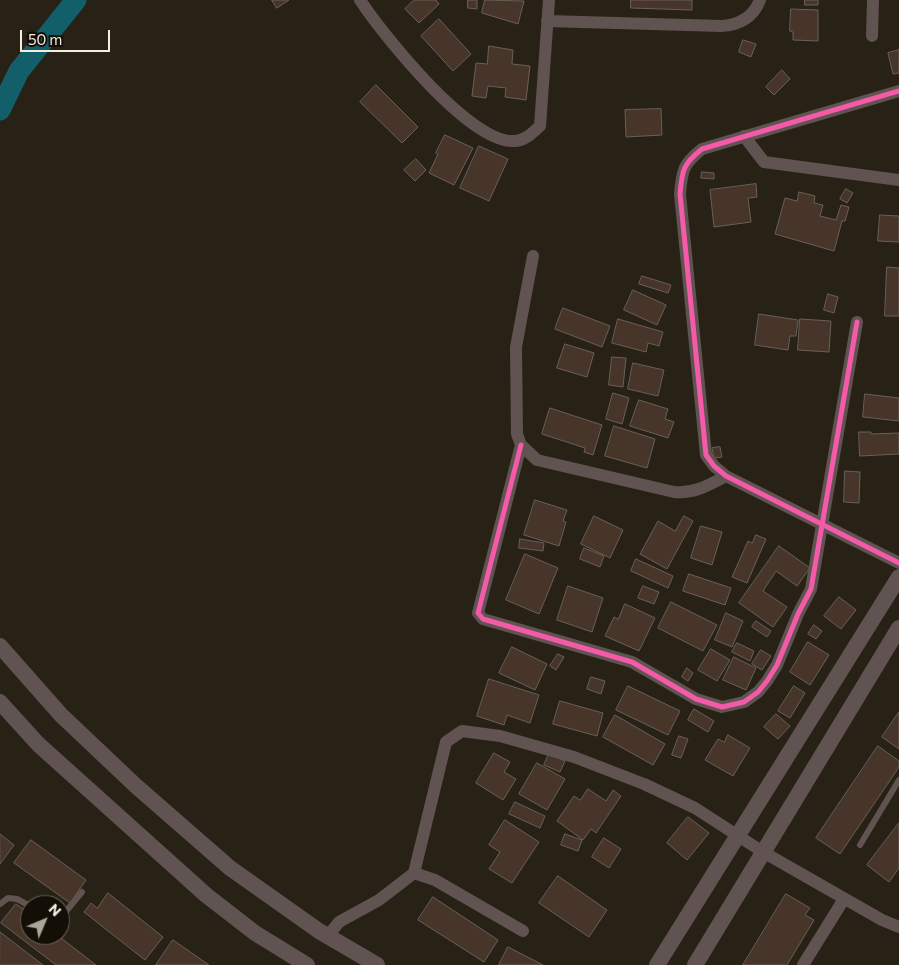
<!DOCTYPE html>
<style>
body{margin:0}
#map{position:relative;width:899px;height:965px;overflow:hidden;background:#282216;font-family:Commissioner,sans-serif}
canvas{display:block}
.north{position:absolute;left:20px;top:895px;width:50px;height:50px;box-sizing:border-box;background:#130e06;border:1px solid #6d675d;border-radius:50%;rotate:45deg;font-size:14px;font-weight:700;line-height:20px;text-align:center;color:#f3ecdf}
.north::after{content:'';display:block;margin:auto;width:18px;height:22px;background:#aca599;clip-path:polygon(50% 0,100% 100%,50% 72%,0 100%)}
.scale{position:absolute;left:20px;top:30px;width:90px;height:22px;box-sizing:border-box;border:2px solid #f3ecdf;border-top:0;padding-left:6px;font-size:15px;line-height:18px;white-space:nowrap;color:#f3ecdf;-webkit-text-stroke:4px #130e06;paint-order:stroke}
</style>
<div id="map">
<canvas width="899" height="965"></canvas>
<div class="north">N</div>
<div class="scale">50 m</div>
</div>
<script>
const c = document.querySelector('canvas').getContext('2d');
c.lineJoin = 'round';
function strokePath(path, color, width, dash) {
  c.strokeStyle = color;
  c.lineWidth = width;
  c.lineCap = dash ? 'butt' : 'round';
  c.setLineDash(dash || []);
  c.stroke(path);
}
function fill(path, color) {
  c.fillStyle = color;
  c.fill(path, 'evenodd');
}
strokePath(new Path2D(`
 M0,110L19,71L76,0`), '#125f69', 21);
const building = new Path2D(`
 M272,0H289L277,8Z
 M414,0H436L439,4L419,23L405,9Z
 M468,0H477V9L468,8Z
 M485,0L524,1L518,24L482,13Z
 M631,0H692V10L631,8Z
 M805,0H818V5H805Z
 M791,9L818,10V41L793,40V32L790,31Z
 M439,19L471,54L453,71L421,36Z
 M743,40L756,44L751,57L739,52Z
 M489,46L513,50L512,64L530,66L526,100L505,97L506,88L488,86L486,98L472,96L476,63L487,64Z
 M899,50V73L893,74L888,53Z
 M782,70L790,79L774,95L766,87Z
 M376,85L418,127L402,143L360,102Z
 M661,109L662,135L626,137L625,110Z
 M445,135L473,148L454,185L429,173L438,154L436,153Z
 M479,146L508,159L489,201L460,188Z
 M416,159L426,170L415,181L404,170Z
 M702,172L714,173V179L701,178Z
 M756,184L757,197L748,198L751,222L714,227L710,190Z
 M846,189L853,193L847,203L840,199Z
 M799,192L815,196L814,203L823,205L820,216L836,220L841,205L849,207L845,221H842L834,251L775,234L785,198L797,201Z
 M880,215L899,216V242L878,241Z
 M887,267L899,268V316H885Z
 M642,276L671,285L668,293L639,284Z
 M633,290L666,305L657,325L624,310Z
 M828,294L838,297L834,313L824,310Z
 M563,308L610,326L602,347L555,329Z
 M759,314L798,320L796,336H790L788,350L755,345Z
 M618,319L663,332L659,346L648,343L646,352L612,343Z
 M800,319L831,321L829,352L798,350Z
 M565,344L594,353L587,377L557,368Z
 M612,357L626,358L623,387L609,385Z
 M633,363L664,370L658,396L628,389Z
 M613,393L629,398L622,424L606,419Z
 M865,394L899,398V421L863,417Z
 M639,400L668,409L665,419L674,422L668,438L630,426Z
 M550,408L602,425L593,455L584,452L585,448L542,434Z
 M614,426L655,439L647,468L605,456Z
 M859,432H871V434L899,433V454L860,456Z
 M720,447L722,457L714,458L712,448Z
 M845,471L860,472L859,503L844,502Z
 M535,500L567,510L563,521L566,522L559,546L524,535Z
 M594,516L623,530L610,558L581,544Z
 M684,516L693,521L667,569L640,554L658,521L675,531Z
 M701,526L722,532L712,565L691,558Z
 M756,535L766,539L747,583L732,577L748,541L752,543Z
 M520,539L544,543L543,551L519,548Z
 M779,546L810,568L797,586L776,571L763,591L787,607L773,627L739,603Z
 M584,548L604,556L600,567L580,559Z
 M525,554L558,568L539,614L506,600Z
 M636,559L673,576L668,588L631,571Z
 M689,574L731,588L725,605L683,591Z
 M568,586L603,598L592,632L557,620Z
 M643,586L659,592L654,604L638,598Z
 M839,597L856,610L841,629L824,616Z
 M671,602L717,625L703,651L658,628Z
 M625,604L655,618L639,651L605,636L614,617L618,619Z
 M726,613L743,621L732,647L715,640Z
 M756,621L771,631L767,637L752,627Z
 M814,625L822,631L816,639L808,634Z
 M808,642L829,655L810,685L790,672Z
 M737,643L754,651L750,661L732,652Z
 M512,647L547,664L535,690L499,673Z
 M711,649L730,660L717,681L698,670Z
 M761,650L771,656L762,670L752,664Z
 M558,654L564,657L556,670L550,666Z
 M734,657L756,668L746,690L723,680Z
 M687,668L693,673L688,681L682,677Z
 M591,677L605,681L601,694L587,689Z
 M489,679L539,695L530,723L507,715L504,725L477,716Z
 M628,686L680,711L668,735L616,710Z
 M794,686L805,693L790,718L778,711Z
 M560,701L603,713L597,736L553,724Z
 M694,709L714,721L708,732L688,720Z
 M899,712V749L882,737Z
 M776,714L790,726L778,739L764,727Z
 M615,715L665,744L653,765L603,737Z
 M728,735L750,748L733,776L705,760L718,739L724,742Z
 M679,736L688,739L681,758L672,755Z
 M878,746L899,761V767L840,854L816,838Z
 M494,753L510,762L504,772L516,779L503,800L476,783Z
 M549,754L565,761L560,772L544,765Z
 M537,763L565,779L547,810L519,794Z
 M588,789L606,801L613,790L621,796L596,833L591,829L583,840L557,821L574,796L580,800Z
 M515,802L545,816L540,828L509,814Z
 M688,817L709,833L687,860L667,843Z
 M505,820L539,842L512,883L489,869L500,852L489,845Z
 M899,823V868L889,882L867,865Z
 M0,834L14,845L0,864Z
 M565,834L582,840L578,851L561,845Z
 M604,838L621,849L609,868L592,857Z
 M31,840L86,880L70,903L14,863Z
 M558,876L607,910L589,937L539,903Z
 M108,893L163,937L145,960L84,912L91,903L97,908Z
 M786,894L810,908L805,915L814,920L787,965H743Z
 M433,897L498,940L484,962L418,920Z
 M16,904L30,914V935H57L96,965H56L1,923Z
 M0,932L43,965H0Z
 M173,940L209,965H156Z
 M508,947L543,965H499Z`);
fill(building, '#483529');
strokePath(building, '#686059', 1);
strokePath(new Path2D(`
 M860,845L899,780
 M0,904L8,898L17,899L30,906
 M60,916L63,915L82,892`), '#605352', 6);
strokePath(new Path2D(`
 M360,0C383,35 471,145 515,141C526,140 532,133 540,126L549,0
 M547,21L721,26C739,25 753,18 760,0
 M872,36L873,0
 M899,91L702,149C683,164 682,170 680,194L706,455L714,466L726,476L899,563
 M744,136L764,162L899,180
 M533,256L516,347L517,434L521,445L537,460L674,492C694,494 709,485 726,476
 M521,445L478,613L483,619L632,662L696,699L722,707L744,702L758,692L767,681L777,665L798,614L811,589L857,322
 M414,873L446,742L462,731L500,736L574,757L644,784L695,808L763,852L882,920L899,927
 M328,936L339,922L379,900L414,873L435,880L523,931
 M803,965L844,899`), '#605352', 12);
strokePath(new Path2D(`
 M0,646L61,715L136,786L230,868L319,931L377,965
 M0,702L38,744L206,895L255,933L307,965
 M657,965L899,577
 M695,965L899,628`), '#605352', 16);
strokePath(new Path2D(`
 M899,91L702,149C683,164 682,170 680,194L706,455L714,466L726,476L899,563
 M521,445L478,613L483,619L632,662L696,699L722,707L744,702L758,692L767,681L777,665L798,614L811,589L857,322`), '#f35aa7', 5);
</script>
